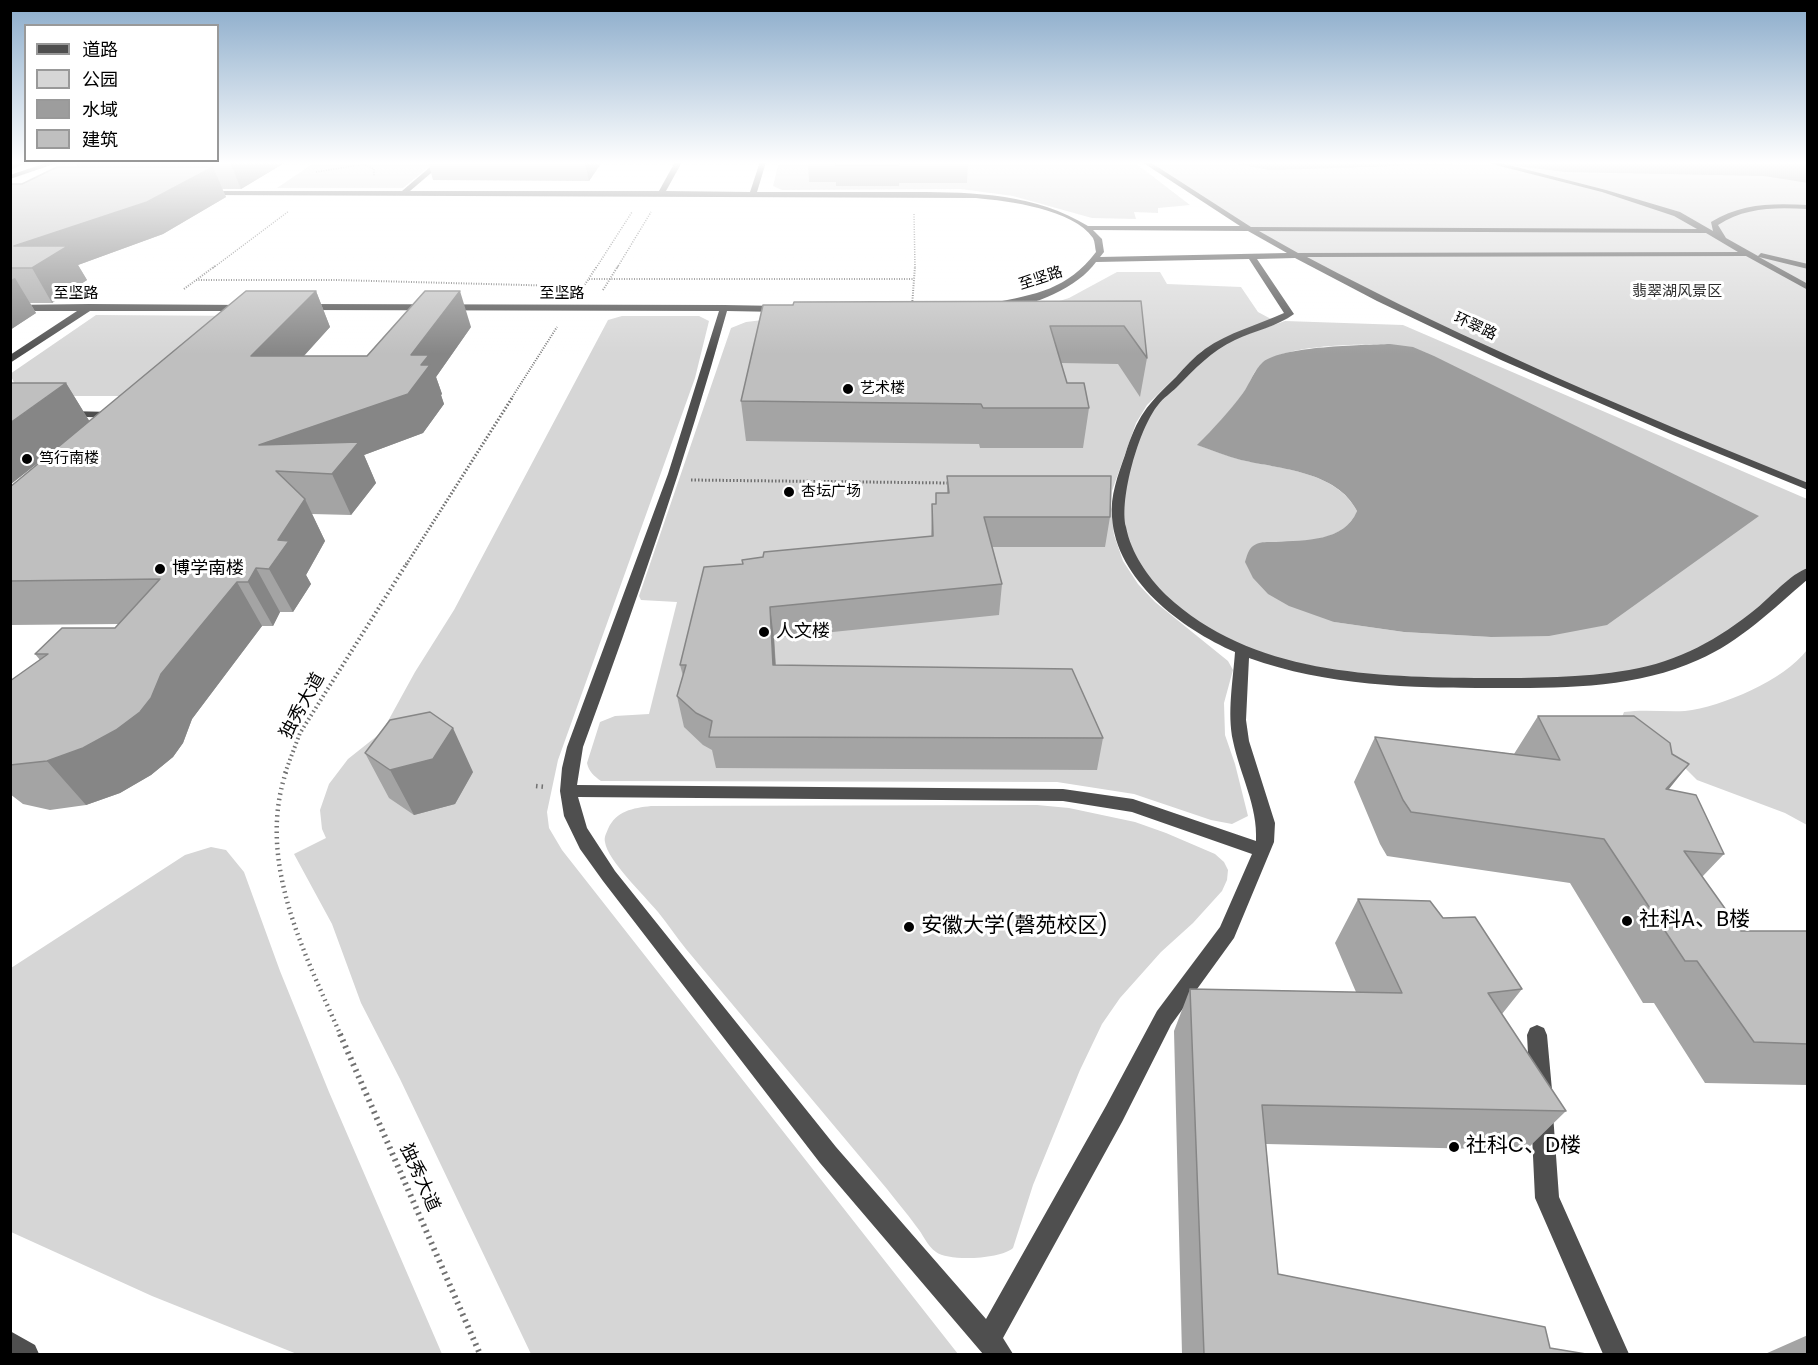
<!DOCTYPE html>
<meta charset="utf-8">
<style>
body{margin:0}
#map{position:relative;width:1818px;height:1365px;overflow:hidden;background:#fff;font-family:Poppins,"Noto Sans SC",sans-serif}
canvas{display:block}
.frame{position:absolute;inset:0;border:12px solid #000;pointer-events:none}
.legend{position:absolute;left:24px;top:24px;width:195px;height:138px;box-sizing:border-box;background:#fff;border:2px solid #999;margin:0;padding:8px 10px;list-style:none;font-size:18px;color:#000}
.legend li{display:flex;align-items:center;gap:12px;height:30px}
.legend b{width:30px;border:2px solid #999}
</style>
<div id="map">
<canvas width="1818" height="1365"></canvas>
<div class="frame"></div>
<ul class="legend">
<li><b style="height:8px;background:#4f4f4f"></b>道路</li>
<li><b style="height:16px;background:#d6d6d6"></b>公园</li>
<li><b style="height:16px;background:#9d9d9d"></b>水域</li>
<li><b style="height:16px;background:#bfbfbf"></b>建筑</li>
</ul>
</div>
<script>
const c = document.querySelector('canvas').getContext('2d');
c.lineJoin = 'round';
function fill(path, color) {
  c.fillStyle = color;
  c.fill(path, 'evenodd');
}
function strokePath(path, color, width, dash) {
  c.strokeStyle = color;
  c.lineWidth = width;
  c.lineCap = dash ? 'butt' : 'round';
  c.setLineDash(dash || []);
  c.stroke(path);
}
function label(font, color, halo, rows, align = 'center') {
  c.font = font + ' Poppins,"Noto Sans SC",sans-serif';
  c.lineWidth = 6;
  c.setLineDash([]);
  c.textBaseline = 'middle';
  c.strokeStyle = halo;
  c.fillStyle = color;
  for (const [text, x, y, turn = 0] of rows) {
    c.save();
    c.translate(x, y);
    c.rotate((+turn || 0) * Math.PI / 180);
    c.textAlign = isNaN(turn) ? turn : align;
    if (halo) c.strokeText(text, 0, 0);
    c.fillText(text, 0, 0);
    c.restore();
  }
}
fill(new Path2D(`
 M315,162H435L403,188H277Z
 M779,162H1134L1190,205L1158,208V213L1134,212L1136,219L1092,218L1013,196L961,189L782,190L773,186Z
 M1145,162H1807V487L1520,365L1277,245Z
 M1117,272H1160L1167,284L1241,287L1258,312L1271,319L1202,351L1147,405L1136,423L1112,491L1111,508L1114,535L1123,561L1138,584L1155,602L1228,661L1233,670L1224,703L1225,735L1235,764L1248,816L1232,824L1211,820L1134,794L1057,782L601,781C594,776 589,772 587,763L600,722L615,716L649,714L677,602L641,600L639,596L731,328L746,322L780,318L1044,306L1069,298Z
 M96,315L250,316L159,396H26L16,387L10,374Z
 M622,316H699L709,321L695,378L558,760L547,812L549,828L562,850L958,1354H531L400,1079L361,1003L332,924L294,854L326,838L322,829L320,810L329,784L348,759L382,732L415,672L454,610L608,320Z
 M1285,321L1403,325L1807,499V572L1695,656L1590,681L1369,678L1242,651L1169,605L1128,553L1116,503L1150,408L1179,380L1228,341ZM1390,344L1491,637L1404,632L1334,622L1260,543C1292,541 1343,546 1357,511C1336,471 1281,469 1242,460C1227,456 1212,450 1198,445C1215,427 1232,410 1246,389C1250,383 1252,375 1257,369C1277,343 1358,345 1390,344Z
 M1807,650V825L1785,813L1697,780L1682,765L1622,717L1624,712C1644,709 1664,712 1685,711C1722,707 1784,680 1807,650Z
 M1037,805L1069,808L1135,822L1166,833L1215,854L1224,862L1228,870L1227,880L1222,891L1193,923L1161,952L1120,998L1102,1024L1080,1070L1033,1185L1013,1248C1001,1259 949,1262 936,1252C927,1246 923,1234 916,1226C907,1213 896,1201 887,1189L686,949C676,937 668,924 658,912C645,896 607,860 605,842C604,837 606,834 608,829C616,811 633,808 651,806Z
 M211,847L226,850L244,872L280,971L329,1092L442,1354H297L152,1296L11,1232V968L185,855Z`), '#d6d6d6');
fill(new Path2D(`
 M1225,162H1807L1808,183L1764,176L1565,172L1493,163L1270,170Z
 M1390,344L1413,347L1434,356L1759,516L1607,625L1549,636L1491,637L1404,632L1334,622L1289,606L1268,594L1253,578L1245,562C1247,556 1248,550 1253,546C1259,541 1268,542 1276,542C1305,540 1344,542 1357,511C1337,471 1280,469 1241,460C1226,456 1212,450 1197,445C1214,428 1229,412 1243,393C1250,383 1254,370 1263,362C1283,346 1362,345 1390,344Z`), '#9d9d9d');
strokePath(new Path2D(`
 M346,162L358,164
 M365,165L374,169V176
 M316,172L378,162
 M914,214L915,268
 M213,268L289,211
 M596,268L632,212
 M617,268L651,212`), '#717171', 1.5, [1, 1.5]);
strokePath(new Path2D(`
 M589,279H914
 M196,280H337L562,286
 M184,289L215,266
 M582,289L597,266
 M603,290L618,266
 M912,306L915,266
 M511,399L557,327`), '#717171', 2, [1, 1.5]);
strokePath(new Path2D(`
 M691,480L950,483
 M406,565L512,398`), '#717171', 3, [1.5, 2]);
strokePath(new Path2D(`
 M285,773L300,733L407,563`), '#717171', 4, [1.5, 3]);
strokePath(new Path2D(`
 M286,772C256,862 305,954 341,1036
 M536,786L546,787`), '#717171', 4.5, [1.5, 4]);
strokePath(new Path2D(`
 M340,1034L480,1354`), '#717171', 6, [2, 4.5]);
fill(new Path2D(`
 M49,162H60L10,179V175Z
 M436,162H444L410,191H659L675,162H682L666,191L750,192L760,162H766L757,192C800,192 843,192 886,192C955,192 1028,189 1088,226H1240L1142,162H1150L1251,227L1697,229L1674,216L1602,192L1484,162H1497L1606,190L1680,212L1713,231L1711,222C1741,203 1774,203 1808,205V209C1776,207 1745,207 1718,225L1726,238L1758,256L1761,253L1808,264V269L1759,257L1808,284V290L1746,256L1307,257C1469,343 1638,414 1808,483V490L1673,435L1501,360L1377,301L1295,258L1257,259L1294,314C1278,326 1254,331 1235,340C1211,351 1195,369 1177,387C1171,393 1163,398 1158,405C1139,428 1119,499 1126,527C1131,553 1148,577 1166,595C1251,675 1375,677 1485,678C1533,678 1581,678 1629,670C1678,662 1719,639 1757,608C1772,596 1790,574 1808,568V579C1773,609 1740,642 1698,660C1634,689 1561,688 1492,688C1410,688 1327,686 1249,658L1246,720L1249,741L1275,823L1274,842L1234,938L1171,1025L1122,1122L1003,1338L1013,1354H983L820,1163L603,881L580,849L564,816L560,791L562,768L567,747L668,474L719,311L303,310L299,307L303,304L724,305L780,306L784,309L780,312L727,311C686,459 636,603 583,747L577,785L1063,789L1133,799L1256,841C1258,806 1240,775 1233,741C1227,713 1233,681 1235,652C1182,629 1116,580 1112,517C1110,496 1118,475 1125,455C1138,415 1146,406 1176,377C1185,367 1194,357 1205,349C1229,332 1258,325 1284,313L1249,259L1096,262C1077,289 1025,311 993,307V303C1036,294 1067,290 1096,252C1095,248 1095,242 1093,238C1073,209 1009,201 976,198L205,195L201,193L205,191H402ZM1093,230L1248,231L1287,253L1100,257L1104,252L1102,239ZM1259,231L1706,233L1738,252L1298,253ZM578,797L1063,801L1132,812L1252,854L1220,927L1157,1011L1106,1106L986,1319L836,1147L615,871L587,828Z
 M89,304L246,305L250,308L246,311H90L10,363V355L77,311H10V305Z
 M64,411L115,412L120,415L115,418L60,416L59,414Z
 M1537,1025L1544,1028L1547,1035L1552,1090L1549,1098L1541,1101L1533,1098L1530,1090L1527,1035L1530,1028Z
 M1542,1103L1550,1106L1553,1114L1559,1197L1629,1354H1603L1535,1198L1531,1114L1534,1106Z
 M10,1331L35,1345L39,1354H10Z`), '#4f4f4f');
fill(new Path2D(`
 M75,162H286L241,189H222L226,197L163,234L78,265L87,280L52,303H30L36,313L10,330V184H22L78,167Z
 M428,162H602L589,181L433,180Z
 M808,162H968L967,183H899V186H836V182H809Z
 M316,291L330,327L304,356H367L471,327L436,377L442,394L441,395L444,404L423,433L364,455L376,483L351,515L312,514L325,541L306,575L311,584L293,612H280L273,626H262L192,719L183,743L173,757L151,775L120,793L86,805L50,810L23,804L10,794V681L40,660L35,654L115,628L119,624L10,625V487L53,451L66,383L89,421Z
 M1141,301L1147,358L1140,397L1118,364L1061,363L1067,383L1089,408L1083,448H980L979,444L746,441L741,401L793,305Z
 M947,476L1110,517L1105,547H992L1002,584L999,615L774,638L776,665L1103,738L1097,770L716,768L712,750L703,745L684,727L677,696L683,676L680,665L743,564L931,537L932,504H936V493H947Z
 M1538,716L1669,790L1724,854L1702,877L1741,931H1808V1085L1705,1083L1654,1003H1643L1570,883L1387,856L1380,844L1354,782L1375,737L1514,754Z
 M365,753L473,772L455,804L414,815L389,798Z
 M1358,899L1443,918L1522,989L1502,1014L1566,1111L1526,1150L1266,1144L1278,1274L1550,1348L1586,1354H1182L1174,1031L1190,989L1356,992L1335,943Z
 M1808,1335V1354H1765Z`), '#a4a4a4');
fill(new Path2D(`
 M10,162H28L10,170Z
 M230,162H286L241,189Z
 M585,162H602L589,181Z
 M213,167L226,197L163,234L78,265L87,280L52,303L32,268L14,246Z
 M15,278L36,313L10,330V280Z
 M316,291L330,327L269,394L251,356Z
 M460,291L471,327L436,377L442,394L441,395L444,404L423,433L364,455L376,483L351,515L332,474L259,445L411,355Z
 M66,383L90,422L10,485V423Z
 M305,499L325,541L306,575L311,584L293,612L269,569L278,540Z
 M256,568L280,612L273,626L248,582Z
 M237,582L262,626L192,719L183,743L173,757L151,775L120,793L86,805L47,761Z
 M770,607L774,638L777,697L773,665Z
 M453,728L473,772L455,804L414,815L390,770Z
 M1689,764L1653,809L1666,789Z`), '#868686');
const building = new Path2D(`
 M835,162H899V165H835Z
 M57,167H213L147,202L14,246H68L32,268H10V184H22Z
 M246,291H316L251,356H367L425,291H460L411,355H429L421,365H430L408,394L259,445L359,442L332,474L276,471L305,499L278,540L289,541L269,569L256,568L248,582H237L161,674L151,698L140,712L116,730L83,748L47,761L10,765V681L48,654H35L62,628H115L160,579L10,581V487Z
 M1141,301L1147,358L1124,326H1050L1067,383H1084L1089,408H983L981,404L741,401L763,305H793L794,302Z
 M10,383H66L10,423Z
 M947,476H1111L1110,517H984L1002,584L770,607L773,665L1072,669L1103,738L709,737L712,721L696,713L677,696L686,665H680L704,567L743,564L742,560L763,557L764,552L933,536L932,504H936V493H949Z
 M430,712L453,728L433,759L390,770L365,753L390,720Z
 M1538,716H1634L1670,743L1672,754L1689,764L1666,789L1696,795L1724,854L1684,851L1741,931H1808V1044L1754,1042L1697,961H1685L1604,839L1411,812L1403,800L1375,737L1560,760Z
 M1358,899L1430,901L1443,918L1475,917L1522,989L1488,993L1566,1111L1262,1105L1278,1274L1545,1327L1550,1348L1586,1354H1204L1190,989L1402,993Z`);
fill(building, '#bfbfbf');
strokePath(building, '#868686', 1.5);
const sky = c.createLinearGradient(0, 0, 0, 354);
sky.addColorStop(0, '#8aabca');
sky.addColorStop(0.46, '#fff');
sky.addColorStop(1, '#ffffff00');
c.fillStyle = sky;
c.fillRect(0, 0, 1818, 354);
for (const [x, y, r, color] of [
 [848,389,6,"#000"],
 [27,459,6,"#000"],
 [789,492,6,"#000"],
 [160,569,6,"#000"],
 [764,632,6,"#000"],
 [1627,921,6,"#000"],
 [909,927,6,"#000"],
 [1454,1147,6,"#000"]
]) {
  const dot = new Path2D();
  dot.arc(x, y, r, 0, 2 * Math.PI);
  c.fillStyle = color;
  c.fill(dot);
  strokePath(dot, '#fff', 2);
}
label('15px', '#000', '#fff', [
 ["至坚路",1041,279,-18],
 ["至坚路",76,294],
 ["至坚路",562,294],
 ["环翠路",1475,327,25]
]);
label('15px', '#2d2d2d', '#fff', [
 ["翡翠湖风景区",1677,292]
]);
label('15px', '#000', '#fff', [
 ["艺术楼",860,389],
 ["笃行南楼",39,459],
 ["杏坛广场",801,492]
], 'left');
label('18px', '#000', '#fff', [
 ["博学南楼",172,569],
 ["人文楼",776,632]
], 'left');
label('18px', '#000', '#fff', [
 ["独秀大道",303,706,-61],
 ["独秀大道",419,1178,66]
]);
label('21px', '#000', '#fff', [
 ["社科A、B楼",1639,921],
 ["安徽大学(磬苑校区)",921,927],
 ["社科C、D楼",1466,1147]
], 'left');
</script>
